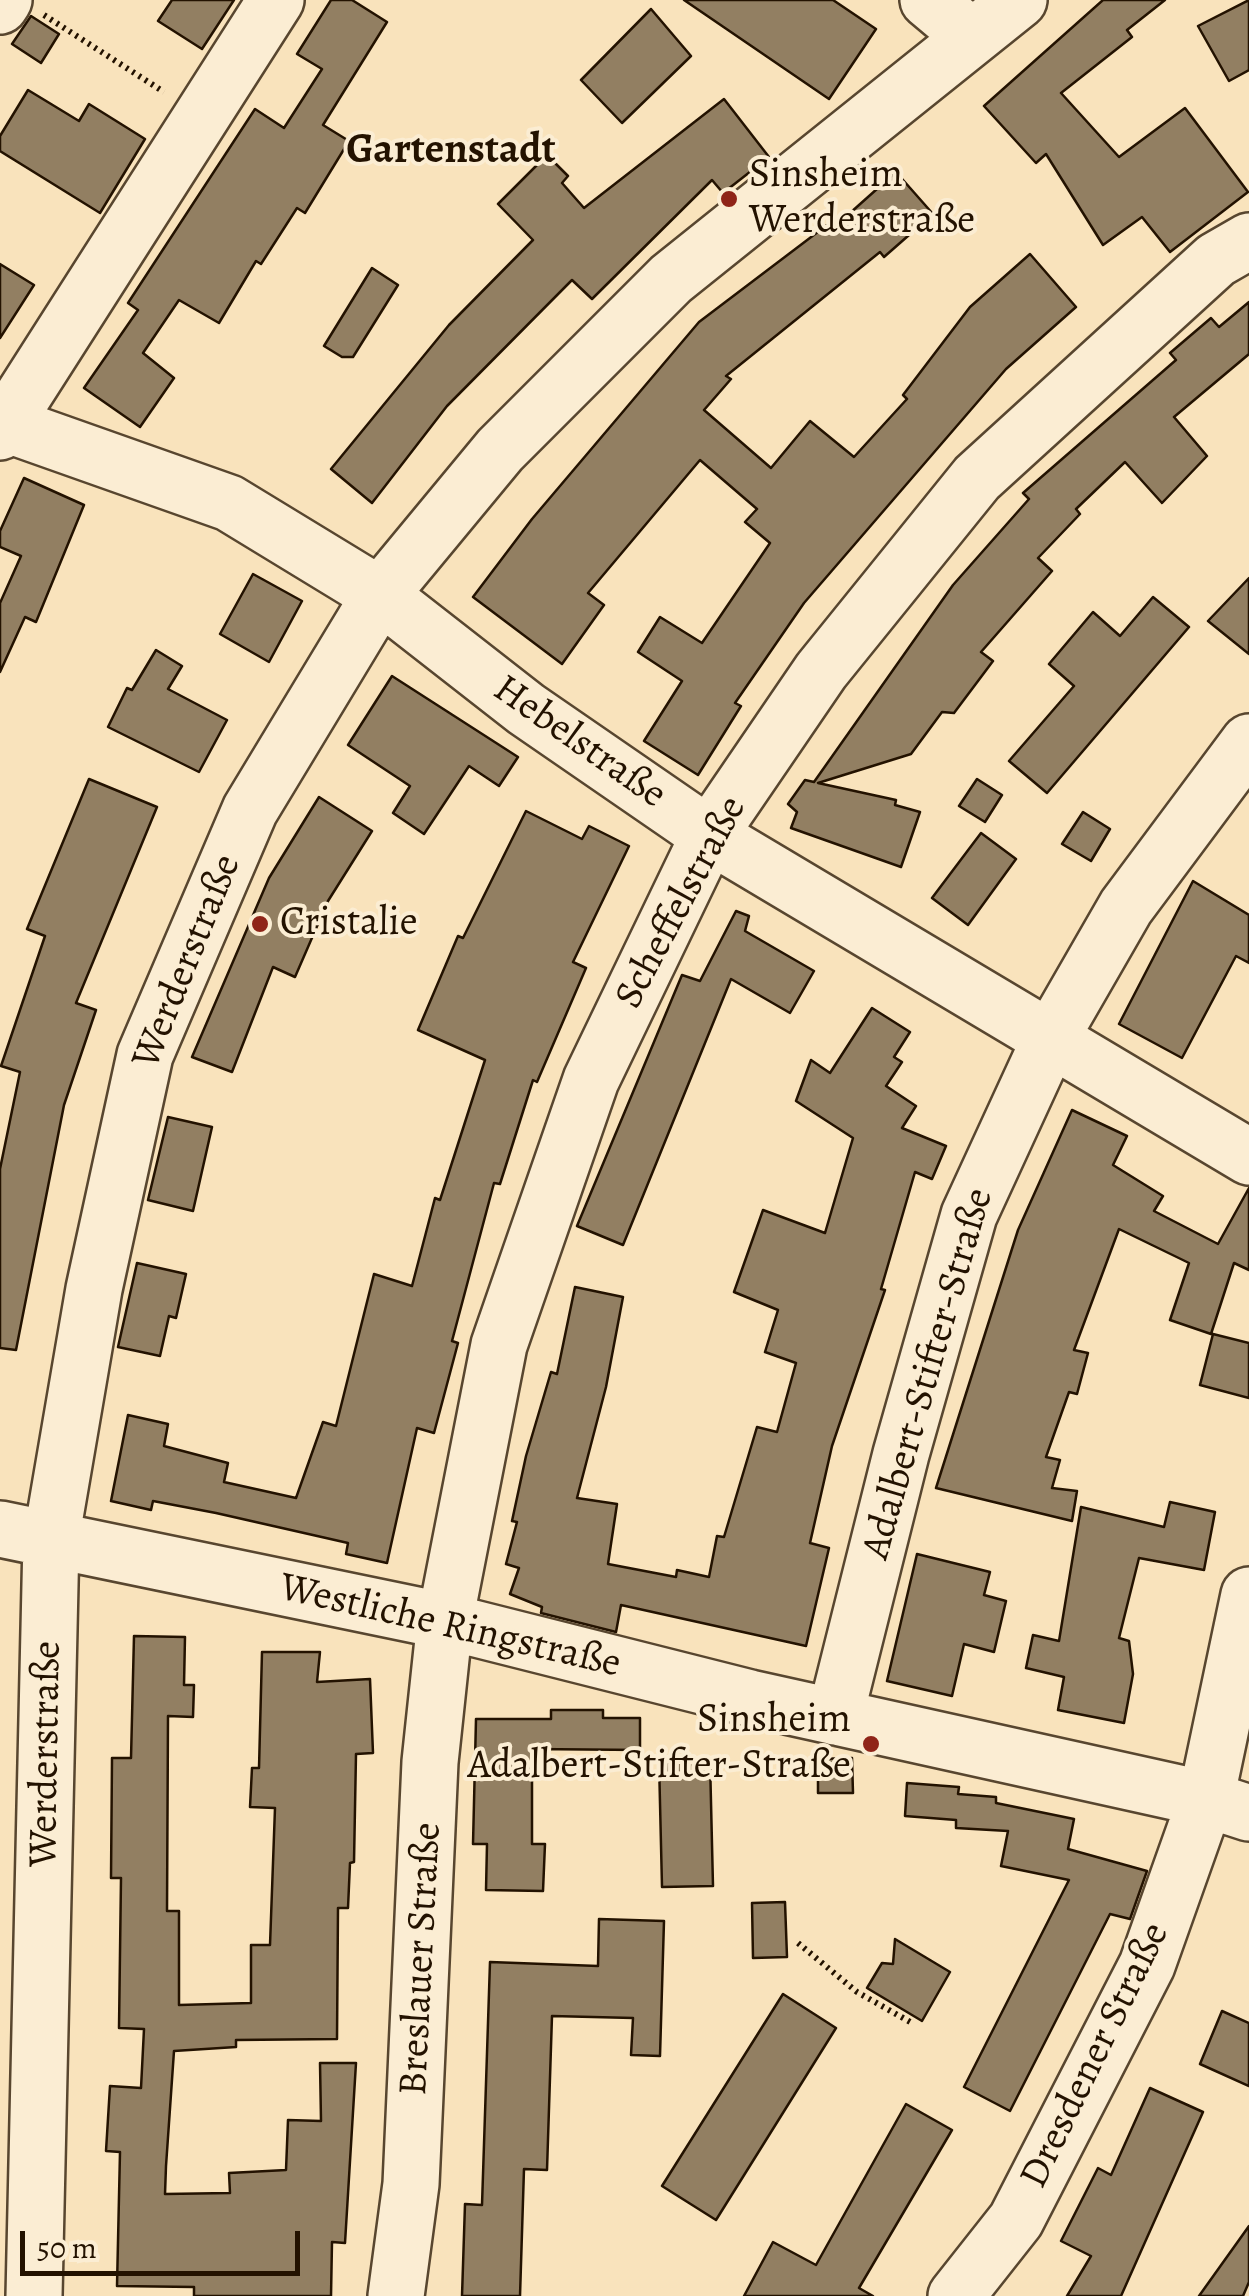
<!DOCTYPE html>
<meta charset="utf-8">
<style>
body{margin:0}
#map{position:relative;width:1249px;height:2296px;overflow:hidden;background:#f9e3bc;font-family:Alegreya,serif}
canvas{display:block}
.scale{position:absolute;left:20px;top:2231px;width:280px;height:45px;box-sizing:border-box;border:5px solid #231200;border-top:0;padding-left:12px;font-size:30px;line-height:35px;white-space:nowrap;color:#231200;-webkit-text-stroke:8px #fbedd3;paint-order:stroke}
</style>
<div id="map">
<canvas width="1249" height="2296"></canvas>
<div class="scale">50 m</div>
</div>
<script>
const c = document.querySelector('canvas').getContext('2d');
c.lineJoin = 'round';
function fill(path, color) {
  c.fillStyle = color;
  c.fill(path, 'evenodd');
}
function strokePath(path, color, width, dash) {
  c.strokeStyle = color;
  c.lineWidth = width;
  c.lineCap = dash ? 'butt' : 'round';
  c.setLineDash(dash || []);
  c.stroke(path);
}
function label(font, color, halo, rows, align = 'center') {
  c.font = font + ' Alegreya,serif';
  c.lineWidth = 8;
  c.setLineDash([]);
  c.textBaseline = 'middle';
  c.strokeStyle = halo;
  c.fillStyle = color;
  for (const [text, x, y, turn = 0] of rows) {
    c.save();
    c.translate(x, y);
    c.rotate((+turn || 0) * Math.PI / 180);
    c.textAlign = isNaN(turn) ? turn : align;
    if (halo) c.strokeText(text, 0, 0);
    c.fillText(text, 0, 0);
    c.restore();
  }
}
const building = new Path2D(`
 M172,0H234L202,49L158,21Z
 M331,0H352L387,22L323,125L349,141L305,213L297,208L261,264L256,261L219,323L179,300L143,353L174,378L140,427L84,388L138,310L128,303L255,109L284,128L322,69L297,54Z
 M684,0H833L876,29L829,99Z
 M1103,0H1165L1127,30L1132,37L1061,93L1119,157L1185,108L1248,192L1170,252L1142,217L1103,245L1046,154L1036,163L984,106Z
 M1249,0V70L1229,81L1198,26Z
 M651,9L691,56L622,123L581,80Z
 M31,16L59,34L41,63L12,44Z
 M28,90L79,121L89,104L145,139L100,213L0,151V136Z
 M724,99L769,157L723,193L712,180L592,299L572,280L447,406L372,503L331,469L449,325L533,240L498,204L547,155L568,176L562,183L584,208Z
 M896,172L933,214L884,257L880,252L726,376L731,379L704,410L771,468L810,421L854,457L907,399L903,395L970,307L1030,254L1076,307L1006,369L804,603L735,703L741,706L698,775L644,741L682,681L638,652L660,617L702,643L770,543L745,522L757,509L700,460L588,593L604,605L562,664L473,597L532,519L699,322L827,225L831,230Z
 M0,264L34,285L0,338Z
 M372,268L398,285L353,357H342L324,346Z
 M1249,302V354L1174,417L1207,456L1162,503L1125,462L1076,509L1080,514L1038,558L1052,571L981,652L993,661L954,713L942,712L911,754L818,783L896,800L895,805L920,812L901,867L791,828L797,812L788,804L805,780L814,782L953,585L1029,499L1023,493L1176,360L1170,353L1211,318L1219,327Z
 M24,478L84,505L36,622L25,617L0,672V603L21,556L0,547V531Z
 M253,574L302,601L269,662L220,634Z
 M1249,578V654L1208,621Z
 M1153,597L1189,627L1047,793L1009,761L1074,686L1049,664L1093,612L1120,636Z
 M156,650L182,666L168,689L227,720L199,772L108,727L127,688L132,690Z
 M392,676L518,757L499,786L469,766L424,834L393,813L410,786L348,745Z
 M89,779L157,807L76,1003L96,1010L64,1105L16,1350L0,1348V1169L20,1072L1,1066L45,936L27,929Z
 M977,779L1002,795L985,822L959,806Z
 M319,797L372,831L328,901L295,977L273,967L232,1072L192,1057L269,878Z
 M526,811L582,839L589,826L629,846L573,962L586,968L537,1082L533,1080L500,1184L494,1183L452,1341L458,1343L434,1433L417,1428L387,1563L346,1554L348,1543L216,1513L153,1501L151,1510L111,1501L128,1415L168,1424L164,1446L228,1463L224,1482L296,1498L323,1422L336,1426L374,1274L412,1286L435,1198L440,1200L485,1060L418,1030L458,936L463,938Z
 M1083,812L1110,829L1091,861L1062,844Z
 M981,833L1016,859L968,925L932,898Z
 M1193,881L1249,915V963L1236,956L1182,1058L1119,1024Z
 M736,911L749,916L745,931L814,971L790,1013L731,979L623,1245L577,1226L682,975L700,981Z
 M872,1008L910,1032L894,1057L902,1062L886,1086L916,1106L902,1128L946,1146L932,1179L915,1172L881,1289L885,1290L832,1446L810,1543L829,1548L806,1646L621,1605L616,1632L541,1613L542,1607L510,1594L519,1568L506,1564L517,1522L512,1521L526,1456L551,1372L557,1374L575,1287L623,1297L606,1387L577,1498L617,1504L608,1564L676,1577L677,1570L709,1577L717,1536L724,1537L757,1427L777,1432L796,1363L765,1352L778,1310L734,1292L763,1210L825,1233L853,1138L796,1101L811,1060L830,1073Z
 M1072,1110L1127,1136L1113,1165L1163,1196L1154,1211L1218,1244L1249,1188V1270L1234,1263L1211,1334L1170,1320L1189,1263L1119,1229L1074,1350L1088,1353L1077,1394L1069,1392L1046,1457L1060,1460L1052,1488L1077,1491L1072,1521L936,1488L1018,1230Z
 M168,1117L212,1127L193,1211L148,1200Z
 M137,1263L186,1274L176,1318L169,1316L160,1356L118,1347Z
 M1213,1334L1249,1343V1398L1200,1385Z
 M1170,1502L1215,1512L1204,1570L1139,1558L1119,1638L1129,1641L1133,1674L1124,1723L1058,1710L1064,1677L1026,1668L1033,1635L1059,1641L1081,1507L1164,1527Z
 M917,1554L990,1572L984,1595L1006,1601L994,1652L964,1644L952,1696L887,1681Z
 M134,1636L185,1637L184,1685H194L193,1717L168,1716L167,1911H179V2005L251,2003V1945H270L275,1808L250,1807L252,1768H259L262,1652H320L317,1682L370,1679L373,1753L356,1754L354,1862L350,1863L348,1908H338L337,2039L236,2040V2047L174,2051L166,2166L165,2194L230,2193L229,2173L286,2170L288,2120L321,2121L320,2063H356L345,2243L332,2242L331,2296H194V2287L117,2286L120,2152L106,2151L110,2086L141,2088L144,2029L119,2028L121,1878H111L112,1758H131Z
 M551,1710H603V1718H640V1750L532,1749V1844H545L543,1891L486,1890L487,1844H473L476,1719H551Z
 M852,1758L853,1793H818V1759Z
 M710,1760L713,1886L662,1887L659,1761Z
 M907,1783L959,1787L958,1794L996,1797V1803L1074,1819L1068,1849L1147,1871L1130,1919L1110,1914L1010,2111L964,2087L1069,1880L1001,1866L1008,1831L956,1828V1820L905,1816Z
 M785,1902L787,1957L753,1958L752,1903Z
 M599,1919L664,1921L660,2056L631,2055L633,2018L552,2016L547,2170L524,2169L520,2296H462L465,2204L482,2205L490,1962L598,1966Z
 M895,1939L950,1972L922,2021L867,1988L882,1963L893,1964Z
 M783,1994L836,2028L716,2220L662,2186Z
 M1222,2011L1249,2023V2086L1200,2064Z
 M1150,2088L1203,2112L1121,2296H1067L1091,2256L1061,2241L1098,2168L1111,2175Z
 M906,2104L952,2130L859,2288L873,2296H744L773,2242L816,2265Z
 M1249,2226V2282L1243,2296H1199Z`);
fill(building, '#927f62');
strokePath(building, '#231200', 2.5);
const minor = new Path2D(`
 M928,0L972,37
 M0,6L4,0
 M0,422L229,503L380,595L526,709L709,835L1249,1157
 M0,432L276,0
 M0,1529L445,1621L750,1698L1206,1799L1249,1813
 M835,1717L901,1454L969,1215L1050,1039L1126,907L1249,742
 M34,2296L51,1540L94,1289L145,1055L250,810L380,595L500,450L671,279L1019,0
 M396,2296L411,2184L430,1762L445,1621L499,1345L591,1080L709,835L821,671L977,478L1216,260L1249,241
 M956,2296L1016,2220L1147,1965L1206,1799L1249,1595`);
strokePath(minor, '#58462f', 60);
strokePath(new Path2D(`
 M44,15L164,92
 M798,1943L857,1992L912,2023`), '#231200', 6, [2.5, 5]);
strokePath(minor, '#fbedd3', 55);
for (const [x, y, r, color] of [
 [729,199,10,"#8f2418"],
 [260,924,10,"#8f2418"],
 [871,1744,10,"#8f2418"]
]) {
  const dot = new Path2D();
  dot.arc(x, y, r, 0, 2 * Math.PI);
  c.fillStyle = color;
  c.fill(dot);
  strokePath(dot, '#fbedd3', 4);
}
label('40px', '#231200', '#fbedd3', [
 ["Sinsheim",749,176],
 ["Werderstraße",749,222],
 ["Cristalie",280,924],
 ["Sinsheim",851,1721,"right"],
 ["Adalbert-Stifter-Straße",851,1767,"right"]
], 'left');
label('40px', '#231200', '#fbedd3', [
 ["Hebelstraße",579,743,35],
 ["Scheffelstraße",682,903,-62],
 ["Werderstraße",188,962,-68],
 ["Adalbert-Stifter-Straße",929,1374,-74],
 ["Westliche Ringstraße",450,1627,13],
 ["Werderstraße",47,1754,-89],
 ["Breslauer Straße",422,1959,-87],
 ["Dresdener Straße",1096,2056,-64]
]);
label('bold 42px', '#231200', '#fbedd3', [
 ["Gartenstadt",451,152]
]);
</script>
